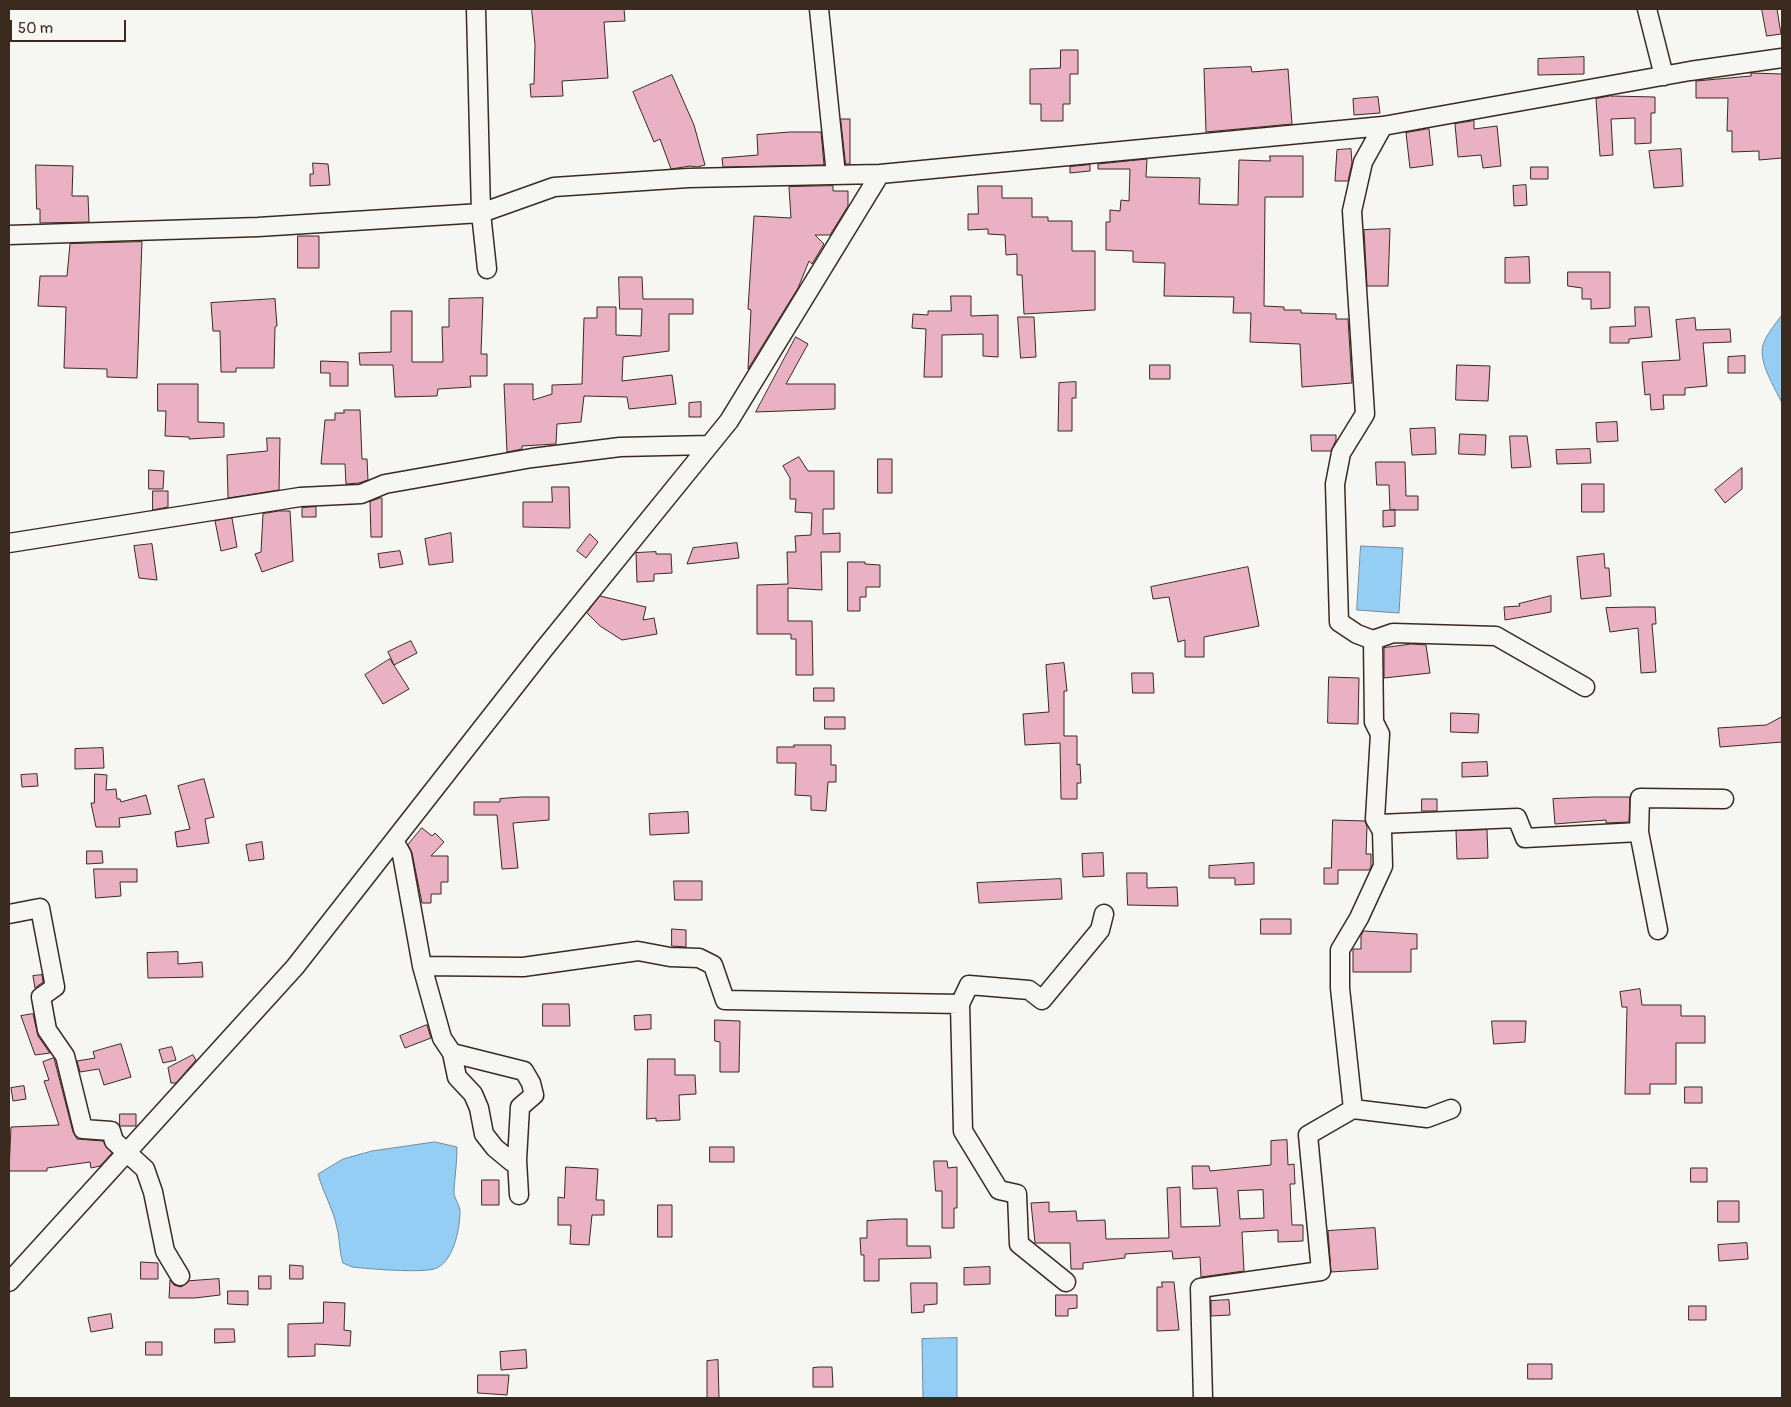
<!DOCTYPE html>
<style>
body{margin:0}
#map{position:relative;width:1791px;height:1407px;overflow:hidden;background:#f6f6f2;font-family:Pangolin,sans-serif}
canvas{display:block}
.frame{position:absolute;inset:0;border:10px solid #3b2a1e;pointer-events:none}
.scale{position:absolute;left:10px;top:20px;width:116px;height:22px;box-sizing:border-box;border:2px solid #3b2a1e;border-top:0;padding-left:6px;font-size:15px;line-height:18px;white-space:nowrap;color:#3b2a1e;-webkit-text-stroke:4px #f6f6f2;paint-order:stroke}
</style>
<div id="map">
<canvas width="1791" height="1407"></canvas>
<div class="frame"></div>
<div class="scale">50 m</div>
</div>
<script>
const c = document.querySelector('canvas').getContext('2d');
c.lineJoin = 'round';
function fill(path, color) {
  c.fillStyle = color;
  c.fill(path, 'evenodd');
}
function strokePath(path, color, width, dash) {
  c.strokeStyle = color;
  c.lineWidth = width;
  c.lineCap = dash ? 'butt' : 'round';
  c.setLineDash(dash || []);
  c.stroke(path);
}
const water = new Path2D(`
 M1782,315V403C1775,388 1758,362 1763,345C1766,335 1776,323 1782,315Z
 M1361,546L1403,548L1399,613L1357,610Z
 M435,1142L457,1147C457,1162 455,1175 454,1190C453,1198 460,1204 460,1212C460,1229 453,1264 434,1269C418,1273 371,1269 352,1267L343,1263C339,1251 340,1240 337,1228C333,1208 323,1193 318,1174L343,1159L372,1151Z
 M957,1338V1398H923L922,1339Z`);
fill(water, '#94cef4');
strokePath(water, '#708c9e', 1);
const building = new Path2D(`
 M532,9H624L625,21L604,22L608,78L562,81L563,96L531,97L530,84H534L535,45Z
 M1762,9H1777L1781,34L1767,36Z
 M1061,50H1078V74H1070V104H1063V121H1041V104H1030V69L1060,68Z
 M1584,57V74L1538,75V59Z
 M1251,67L1252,72L1288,69L1292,124L1206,132L1204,69Z
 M1751,73L1782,74V158L1759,160V151L1732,152V131H1727L1728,98H1696V81L1751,76Z
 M672,75L694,125L705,165L697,167L690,166L671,169L660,139L654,142L633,92Z
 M1610,96L1655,97V113H1651V143L1635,144V118L1611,119L1613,155L1600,156L1596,99Z
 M1378,97L1380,113L1354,115L1353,99Z
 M841,119H850V164H846Z
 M1474,121V129L1497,126L1501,166L1483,168L1481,155L1458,157L1455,124Z
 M1429,129L1433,165L1410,168L1406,133Z
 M790,132H821L824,165L723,167L722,158L758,155L757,135Z
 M1351,149L1352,163L1348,181H1335L1337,150Z
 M1681,149L1683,186L1654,188L1649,151Z
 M1270,156H1303V197H1265L1264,306L1284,307V310H1301V313L1336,314V319H1348L1352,383L1302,387L1300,344L1250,342L1251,313H1233L1234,297L1164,296L1165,263L1133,262V251L1106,250V222H1110V210L1120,211L1121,200L1129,201L1130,169H1098V164L1147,159L1146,177L1200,178L1199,204L1238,205L1239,160L1270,161Z
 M313,163L328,164L330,185L310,186V174H313Z
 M36,165L73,166L72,196H88L89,222L40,223V209H37Z
 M1090,165V171L1070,173V167Z
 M1531,167H1548V179H1531Z
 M1526,185L1527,205L1514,206L1513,186Z
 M833,186V191H848V206L830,235H815L824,244L812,264L809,261L798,288L748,369L751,310L748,309L754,216L791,218L789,187Z
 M978,186H1002V198H1032V217H1048V221H1072V251H1095V310L1024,314L1022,275H1017V254L1006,255L1005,235L988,234V229L968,230V214H978Z
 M1390,229L1388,286H1367L1364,230Z
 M298,236H319V268H298Z
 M142,242L137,378L107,377V369L64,368L66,307L38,306L40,276H67L70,244Z
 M1529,257L1530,283H1505V258Z
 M1568,272H1610V308L1591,309V299H1582V288L1568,286Z
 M619,277H642L643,299H693V314H669V351L623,357L622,381L672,375L676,404L629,409L627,397L584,396L581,422L557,424L556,444L522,446V449L507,452L504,384H533V400L552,394V385L582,384L584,318H597V307H616V335L641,336L642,309H620Z
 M951,296H971V316L998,315V357L983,356V334L942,335V377H924L926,329L912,328L913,314L928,315V311H951Z
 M483,298L481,354H487V376H470L471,387L438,389L437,396L395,397L393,365H360L359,353L391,352V311H412V362H443L442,327H449V299Z
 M275,299L277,326L275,327L274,368H236V372H221L220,331H213L211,303Z
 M1635,307H1649L1652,337L1629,339V343H1610V327L1635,326Z
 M1018,317H1034L1036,357L1021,358Z
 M1695,318L1696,330L1730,329L1731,342L1703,343L1707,386L1685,388V395H1663L1664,409L1651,410L1650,394L1645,395L1642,362L1680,360L1676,320Z
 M796,337L808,344L786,384H835V409L756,412Z
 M1745,356V373H1728V357Z
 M321,361L348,362V386H330V373H321Z
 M1150,365H1170V379H1150Z
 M1457,365L1490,366L1488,401L1456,400Z
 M1076,382V398H1072V431H1058L1059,383Z
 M158,384H198V422L224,423V437L189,439V437L165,436L166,411H158Z
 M701,402V417H689V403Z
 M344,410H360L362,459H367L368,480L359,483L346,484L345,464H321L325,420H335V413H344Z
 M1617,422L1618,441L1597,442L1596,423Z
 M1435,428L1436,454L1412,455L1410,429Z
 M1460,434L1486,435L1485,455L1459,454Z
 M1311,435H1336V440L1331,451H1312Z
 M1510,436H1527L1531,467L1512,468Z
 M267,438H280L279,490L228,498L227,455L267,451Z
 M1590,449L1591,463L1557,464L1556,450Z
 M799,457L808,471H834V509H823V534L840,533V552H821L822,590L788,588V621H812L813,675H796V639H791V634H757V585L788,584L787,552H796L795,536L811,535L812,513L795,512L796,499H790V478L783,466Z
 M878,459H892V493H878Z
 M1376,462H1405L1406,496H1418V510H1390L1389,485H1377Z
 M1742,468V489L1725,503L1715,490Z
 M149,470L164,471L163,489H149Z
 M1582,484H1604V512H1582Z
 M552,487H569L570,528L523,527V502H552Z
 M153,491H168V507L153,510Z
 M380,498H382V537H371L370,502Z
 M316,507V517H302V508Z
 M1395,510V526L1383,527V511Z
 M279,511H290L293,561L262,572L255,554L261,552L263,514Z
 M232,518L237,547L221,551L215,521Z
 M451,533L453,562L429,565L425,539Z
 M590,534L598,542L586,558L577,551Z
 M737,543L739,558L687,564L693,548Z
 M152,544L157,580L139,578L134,546Z
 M400,551L403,564L380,568L378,554Z
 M656,552V554H671L672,573L654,574V581L637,582L636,553Z
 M1604,554L1605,568H1609L1611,596L1581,599L1577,557Z
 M848,562H865V564L880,565V587H866V597H860V611H848Z
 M1248,567L1259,626L1204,637V657H1185V640L1178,642L1169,597L1153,599L1151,587Z
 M600,596L646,607L643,620L654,618L657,634L622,640L600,626L587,613Z
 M1551,596V612L1505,620L1504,607L1520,606L1519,604Z
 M1636,607H1655L1656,624H1652L1656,672L1641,673L1638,628L1610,632L1606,608Z
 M411,641L417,653L394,665L388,652Z
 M1412,644L1426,645L1430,673L1384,678V648Z
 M390,659L409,689L383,704L365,675Z
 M1064,663L1067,691H1064V736H1077V765L1080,764L1081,783H1077V799H1061L1060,743L1025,745L1023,714L1049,712L1046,665Z
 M1132,673H1153L1154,693H1133Z
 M1329,677L1359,678L1358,724L1328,723Z
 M814,688H834V701H814Z
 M1451,713L1479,714L1478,733L1451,732Z
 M825,717H845V729H825Z
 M1782,717V742L1720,747L1718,728L1766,725Z
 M794,745H831V765H836V782H828L826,811L811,810V796L795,795L796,763H777V747H794Z
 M103,748L104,768L75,769V749Z
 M1487,762L1488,776L1462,777V763Z
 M37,774L38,786L22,787L21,775Z
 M95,774L107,775L106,790L116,789L117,799H120L121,802L146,795L151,814L119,818L120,827H96L91,803H94Z
 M204,779L214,817L205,819L209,843L177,847L175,832L190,829L178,786Z
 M522,797H549V820L513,823L518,868L502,869L497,815H474V802H500V799Z
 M1594,797H1630L1629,822L1606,823V820L1555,824L1553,799Z
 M1422,799H1437V811H1422Z
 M688,812L689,833L650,835L649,814Z
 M1333,820L1365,821L1367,827L1366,854H1371V867L1369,870H1338V884H1324V868H1331Z
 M422,828L432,836L435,833L444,842L431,856H448V882H441V894H431V903H422L412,853L408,845Z
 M1487,830L1488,858L1457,859L1456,831Z
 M262,842L264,859L249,861L246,845Z
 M87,851H102L103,863L87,864Z
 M1103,853L1104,876L1083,877L1082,854Z
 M1254,863V884L1235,885V878H1209V866Z
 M94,869H137V882H120L121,896L96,898Z
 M1127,873H1147V888L1177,887L1178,906L1128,905Z
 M1061,879L1062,899L979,903L977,883Z
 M674,881H702V900H675Z
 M1261,919H1291V934H1261Z
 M672,929L686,930V947L672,946Z
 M1364,931L1417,934V949H1411V972H1353V949H1361V936Z
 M178,952V964L202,962L203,977L148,978L147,953Z
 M42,975L43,982L35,988L33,976Z
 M1640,989L1642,1005H1681V1016H1705V1043H1676V1084H1650V1094H1625L1627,1007H1622L1620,992Z
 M543,1004H569L570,1026H543Z
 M33,1014L38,1036L50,1053L35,1055L21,1016Z
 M651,1015V1029L635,1030L634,1016Z
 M715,1020L740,1021L739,1072H720V1042L715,1041Z
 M1492,1021H1526L1525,1042L1494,1044Z
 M427,1025L431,1038L405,1048L400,1036Z
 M121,1044L131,1077L104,1085L99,1069L80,1072L77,1061L95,1058L93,1052Z
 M172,1047L176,1060L163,1063L159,1050Z
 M193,1055L196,1060L176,1083H171L168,1068Z
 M54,1058L73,1132L77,1139L103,1141L112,1153L100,1166L91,1168L90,1162L47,1168V1171H9L11,1127L59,1125L44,1081L49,1080L43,1062Z
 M648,1059H675V1075H695L696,1094L679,1095L680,1120L656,1121V1118L647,1119Z
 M24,1086L26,1099L13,1101L11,1088Z
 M1685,1087H1702V1103H1685Z
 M120,1114H136V1126H120Z
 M1287,1140L1288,1165L1294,1164L1295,1184H1290L1292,1225H1303V1241L1278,1242V1230L1242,1232L1244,1271L1201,1277L1200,1257L1173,1259L1172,1251L1125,1254V1258L1083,1263V1269H1071L1070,1243H1035L1031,1203L1049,1202V1212L1076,1211L1077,1221L1105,1220L1106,1239L1169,1238L1167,1188L1180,1187L1181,1227L1220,1226L1217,1188L1193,1189L1192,1166H1209L1210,1171L1271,1165V1141ZM1263,1190L1264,1218L1240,1219L1238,1191Z
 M710,1147H734V1162H710Z
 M934,1161H947L948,1168L957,1167V1208H954V1228H942V1191H936Z
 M566,1167L598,1169L596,1200H604V1215H592L589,1245L570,1244L571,1225H558V1197L564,1198Z
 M1691,1168H1707V1182H1691Z
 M482,1180H499V1205H482Z
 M1718,1201H1739V1222H1718Z
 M658,1205H672V1237H658Z
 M893,1219H907V1246H930L931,1258L879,1259V1281H864V1255H861L860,1238H867V1221Z
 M1375,1228L1378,1269L1331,1272L1328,1231Z
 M1747,1243L1748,1259L1719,1261L1718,1245Z
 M141,1262L158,1263V1279H141Z
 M290,1265L303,1266V1279H290Z
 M990,1267V1284L964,1285V1268Z
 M259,1276H271V1289H259Z
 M219,1279L220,1295L195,1298H169L170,1280L174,1285L181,1287L189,1281Z
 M1162,1282H1174L1179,1330L1157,1331V1287H1162Z
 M911,1283H937V1304L924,1305V1312L912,1313Z
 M228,1291H248V1305L228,1304Z
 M1056,1295H1077V1308L1068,1309V1316H1056Z
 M1229,1300L1230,1315L1211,1316V1301Z
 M324,1302L345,1303L344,1330L351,1331L350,1346L315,1344V1356L288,1357V1324L323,1323Z
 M1689,1306H1706V1320H1689Z
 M111,1314L113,1328L91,1332L88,1318Z
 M215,1329H234L235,1342L215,1343Z
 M146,1342H162V1355H146Z
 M526,1350L527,1368L501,1370L500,1352Z
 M718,1360L719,1398H707V1361Z
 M1528,1364H1552V1379H1528Z
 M820,1367H832L833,1387H813V1368Z
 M478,1375H509L507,1395L478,1393Z`);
fill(building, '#eab1c4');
strokePath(building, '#3b2a1e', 1);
const minor = new Path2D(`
 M476,9L481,213L487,269
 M819,9L836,175
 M1647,9L1664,76
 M9,235L258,227L481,213L554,187L688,178L880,174L1383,126L1690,71L1782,58
 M9,543L300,497L361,494L385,484L532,458L620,447L709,445
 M1373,640L1393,633L1496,636L1585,687
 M1379,824L1517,818L1525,838L1639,832L1640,798L1724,799
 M1639,832L1658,930
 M394,841L402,855L422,966L523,967L638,951L670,957L699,958L713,965L725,1000L960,1004L969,985L1029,990L1042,1000L1100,930L1104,914
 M9,914L40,908L55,987L41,997L47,1030L65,1056L83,1129L111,1131L114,1141L145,1169L153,1192L165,1251L180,1276
 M422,966L442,1038L452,1053L524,1071L531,1083L534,1095L520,1107L517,1160L519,1195
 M960,1004L963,1131L999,1190L1017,1194L1019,1244L1066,1282
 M452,1053L457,1077L473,1094L479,1108L484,1134L495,1148L512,1162L517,1160
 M1353,1109L1427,1118L1451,1109
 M9,1282L295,967L544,649L729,421L880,174
 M1203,1398L1200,1288L1321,1271L1308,1135L1353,1109L1340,988V950L1359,918L1383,866L1382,831L1375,819L1380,734L1374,722L1373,640L1357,634L1339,622L1335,484L1341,453L1365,414L1352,211L1363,162L1383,126`);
strokePath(minor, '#3b2a1e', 21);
strokePath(minor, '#f6f6f2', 18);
</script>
